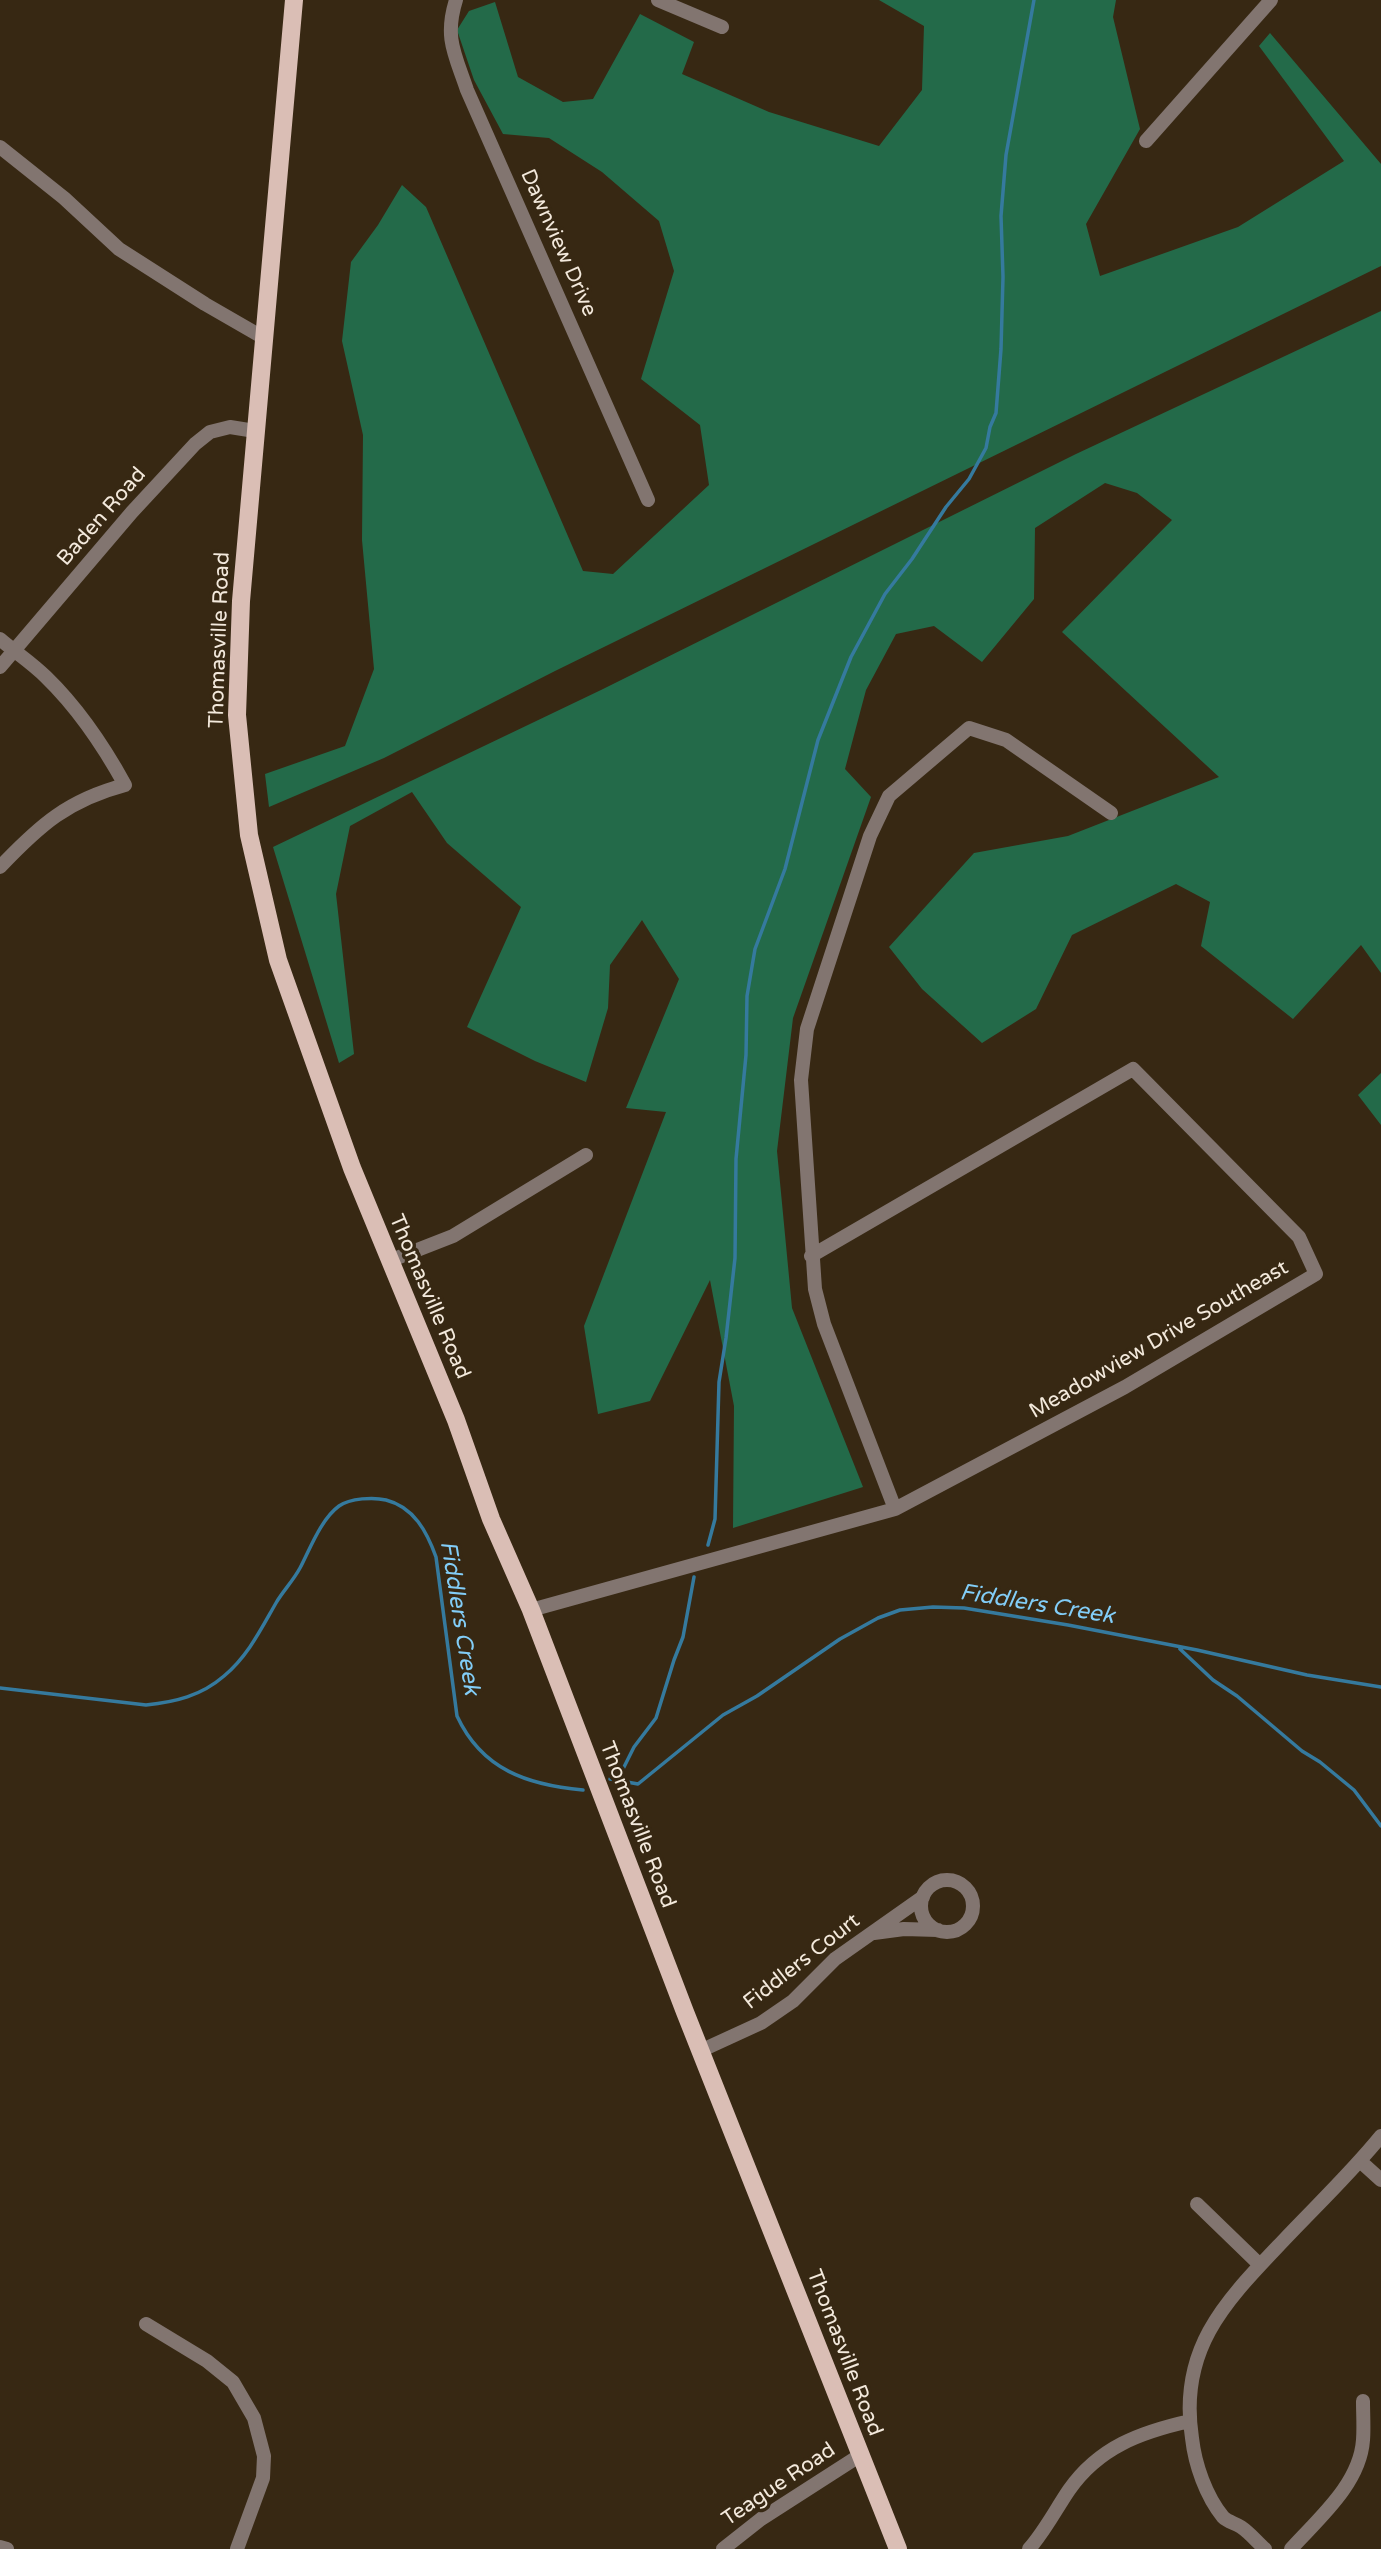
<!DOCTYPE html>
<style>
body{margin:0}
canvas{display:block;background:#372813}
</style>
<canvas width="1381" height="2549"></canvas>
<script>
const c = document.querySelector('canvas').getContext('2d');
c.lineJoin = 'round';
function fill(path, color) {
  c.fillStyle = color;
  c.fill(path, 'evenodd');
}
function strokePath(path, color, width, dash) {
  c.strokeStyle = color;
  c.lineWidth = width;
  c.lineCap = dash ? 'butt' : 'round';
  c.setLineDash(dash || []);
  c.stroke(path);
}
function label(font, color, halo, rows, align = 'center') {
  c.font = font + ' "Varela Round",sans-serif';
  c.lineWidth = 7;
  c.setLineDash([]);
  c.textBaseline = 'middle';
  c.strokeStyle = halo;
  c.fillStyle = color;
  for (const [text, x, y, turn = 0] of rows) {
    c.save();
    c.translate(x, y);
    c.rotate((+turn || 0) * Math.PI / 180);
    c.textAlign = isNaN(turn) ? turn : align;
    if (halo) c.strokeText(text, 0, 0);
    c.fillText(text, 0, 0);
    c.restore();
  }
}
fill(new Path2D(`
 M879,0H1116L1113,17L1140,129L1086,224L1100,276L1238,227L1344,161L1259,46L1270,33L1381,164V266L555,671L384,758L269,807L265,774L345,746L374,669L362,540L363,435L342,341L351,262L378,225L402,185L426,207L583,571L613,574L709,485L700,425L641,379L674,271L659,221L602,172L549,138L503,134L474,80L457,30L469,11L495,2L518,77L563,102L593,99L640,14L694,42L682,74L769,112L879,146L922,90L924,26Z
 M1381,311V973L1361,945L1293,1019L1201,946L1210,902L1176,884L1072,935L1036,1009L982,1043L922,989L889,947L974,853L1068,836L1219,777L1062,632L1172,520L1137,493L1105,483L1035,528L1034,599L982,662L934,626L896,634L866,690L845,769L871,797L793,1018L777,1151L792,1308L863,1487L733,1528L734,1406L710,1280L650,1401L598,1414L584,1326L666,1112L626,1108L679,979L642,920L610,965L608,1008L586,1082L535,1061L467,1027L521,907L447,843L412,792L350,826L336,894L354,1054L339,1063L273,847L601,690L1076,454Z
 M1381,1073V1125L1358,1095Z`), '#236a49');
strokePath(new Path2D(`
 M708,1545L715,1519L719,1382L726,1338L735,1258L736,1159L746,1055L747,996L755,949L785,869L818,740L851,657L885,594L912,559L946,507L969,479L986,448L990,427L996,413L1001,349L1003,277L1001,216L1006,155L1034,0
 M1180,1649L1213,1680L1237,1696L1302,1751L1320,1762L1354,1790L1381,1826
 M0,1688L146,1705C175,1702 201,1696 224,1676C248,1656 261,1629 276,1603C283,1591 293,1581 300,1568C310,1549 321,1519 339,1506C350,1498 374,1497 386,1500C414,1507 427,1532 436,1557L457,1716C482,1770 528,1785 583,1790
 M610,1779L638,1784L723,1715L757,1696L840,1639L878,1618L900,1610L933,1607L964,1608L1068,1625L1197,1650L1307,1675L1381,1687
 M617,1781L634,1747L656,1718L674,1660L683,1637L694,1577`), '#357a9e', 3.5);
strokePath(new Path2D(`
 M456,0C444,38 455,54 467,90L648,500
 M658,0L722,27
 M1146,141L1271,0
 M0,147L64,198L119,249L205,304L264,338
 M0,639C15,652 32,663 46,677C79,709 103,745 125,785C68,800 40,825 0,867
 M0,667L132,512L195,444L210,432L230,427L255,431
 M389,1261L453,1236L586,1155
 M895,1509L824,1324L815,1289L801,1080L807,1029L870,836L889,796L969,728L1006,740L1111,813
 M531,1610L895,1509L1125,1387L1316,1274L1299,1237L1133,1069L811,1256
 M921 1906a26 26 0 1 1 52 0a26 26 0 1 1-52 0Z
 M874,1933L904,1929L938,1930
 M700,2051L761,2023L793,2001L835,1959L923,1897
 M1360,2161L1381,2180
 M1197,2204L1260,2265
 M146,2324L207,2361L233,2382L254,2418L264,2456L263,2478L237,2549
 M0,2547L7,2549
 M723,2549L761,2519L859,2456
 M1029,2549C1045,2531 1056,2509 1069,2490C1099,2447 1141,2432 1190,2421
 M1265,2549C1257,2542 1250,2533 1241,2527C1235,2523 1228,2522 1223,2517C1206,2496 1195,2465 1192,2438C1178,2348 1226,2301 1283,2241C1316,2206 1351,2173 1381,2136
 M1291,2549C1318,2519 1360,2484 1363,2440C1364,2428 1363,2414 1363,2401`), '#827570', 14);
strokePath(new Path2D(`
 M294,0L241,601L237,715L249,835L278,960L352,1168L456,1420L491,1519L531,1610L685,2012L898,2549`), '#dabeb5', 18);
label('21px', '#f3e9dc', '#372813', [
 ["Dawnview Drive",558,243,66],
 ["Baden Road",102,517,-49],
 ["Thomasville Road",220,640,-88],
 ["Thomasville Road",429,1297,67],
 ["Meadowview Drive Southeast",1159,1340,-30],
 ["Thomasville Road",637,1825,69],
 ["Fiddlers Court",802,1962,-38],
 ["Thomasville Road",844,2353,69],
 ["Teague Road",779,2485,-34]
]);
label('italic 23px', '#82cdf7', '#372813', [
 ["Fiddlers Creek",1037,1605,9],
 ["Fiddlers Creek",459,1618,81]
]);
</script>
